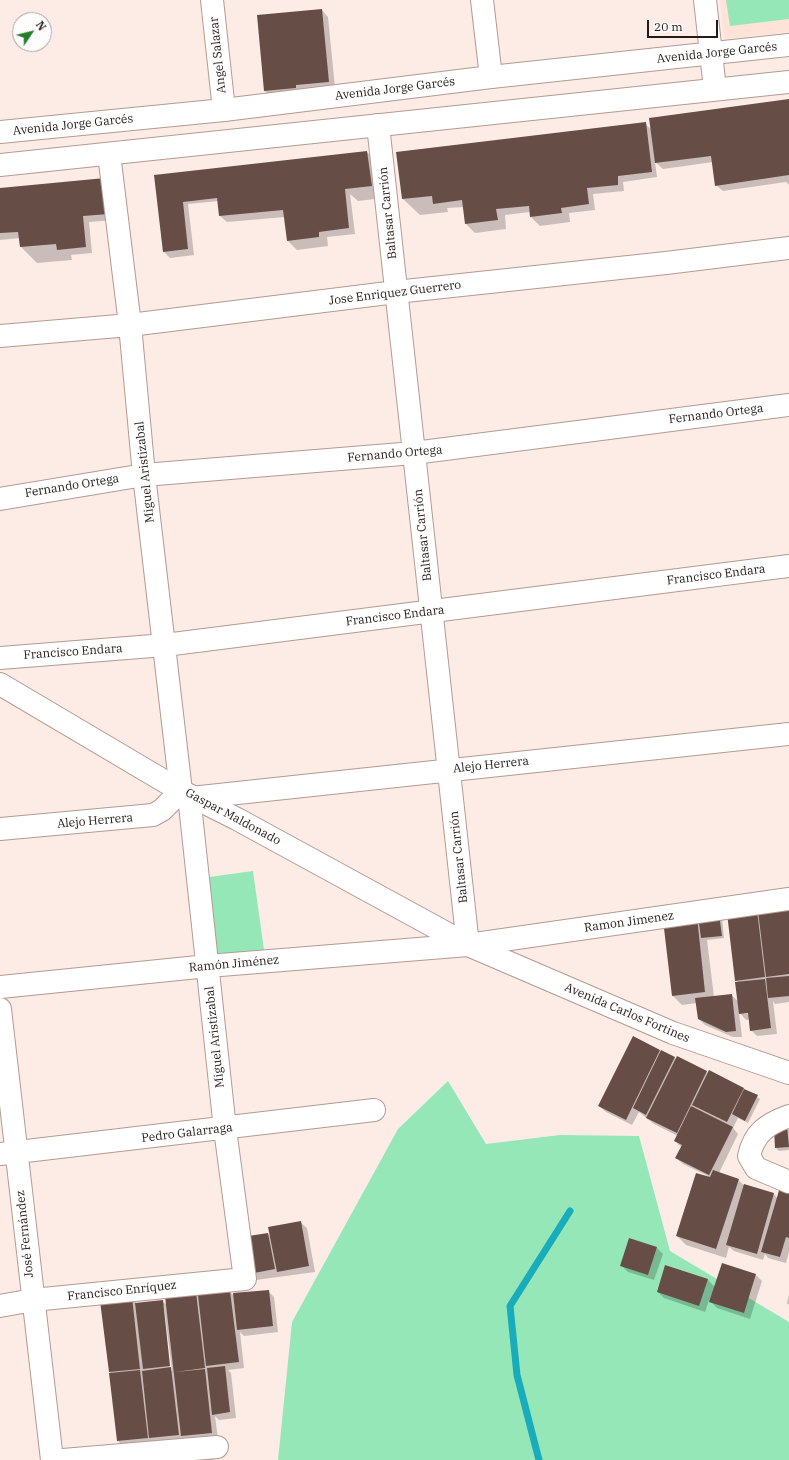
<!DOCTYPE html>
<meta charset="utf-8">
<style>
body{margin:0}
#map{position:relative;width:789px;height:1460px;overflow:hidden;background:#fdece6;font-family:"IBM Plex Serif",serif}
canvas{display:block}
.north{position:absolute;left:12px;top:12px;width:40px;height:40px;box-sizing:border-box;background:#fdfdfd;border:1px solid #a6a2a1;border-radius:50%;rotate:55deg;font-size:11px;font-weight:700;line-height:16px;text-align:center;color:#241a17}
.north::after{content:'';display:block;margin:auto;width:14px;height:18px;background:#267e2d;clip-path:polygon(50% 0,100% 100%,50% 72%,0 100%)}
.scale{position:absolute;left:647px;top:20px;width:71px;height:18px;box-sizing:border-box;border:2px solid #241a17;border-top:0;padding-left:5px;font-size:12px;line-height:14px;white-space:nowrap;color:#241a17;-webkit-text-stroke:3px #fdfdfd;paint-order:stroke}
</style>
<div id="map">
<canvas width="789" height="1460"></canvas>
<div class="north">N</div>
<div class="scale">20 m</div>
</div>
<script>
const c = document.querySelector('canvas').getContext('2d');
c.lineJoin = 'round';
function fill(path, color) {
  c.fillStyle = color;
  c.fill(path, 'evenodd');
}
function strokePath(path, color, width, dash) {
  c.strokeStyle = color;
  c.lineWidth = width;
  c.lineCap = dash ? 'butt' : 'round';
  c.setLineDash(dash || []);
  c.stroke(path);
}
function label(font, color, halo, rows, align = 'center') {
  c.font = font + ' "IBM Plex Serif",serif';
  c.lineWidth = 4;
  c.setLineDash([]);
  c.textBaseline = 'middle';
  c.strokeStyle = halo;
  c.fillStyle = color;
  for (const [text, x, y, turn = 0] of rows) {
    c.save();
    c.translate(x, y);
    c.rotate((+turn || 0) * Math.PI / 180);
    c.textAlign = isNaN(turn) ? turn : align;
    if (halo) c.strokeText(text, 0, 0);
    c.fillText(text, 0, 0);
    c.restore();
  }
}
fill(new Path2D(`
 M720,0H789V32L724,39Z`), '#ffe2d8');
fill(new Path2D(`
 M726,0H789V19L730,26Z
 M253,871L264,950L214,957L202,878Z
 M448,1081L486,1144L560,1135L639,1136L670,1251L789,1322V1460H278L292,1322L398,1129Z`), '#96e7b7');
fill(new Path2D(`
 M322,10L328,17L335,88L271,97L265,91Z
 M789,100V185L786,182L723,191L716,185L713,162L663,169L655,162L657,177L623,182L624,191L593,194L595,210L569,213L570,222L540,226L531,217L530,212L505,215L506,229L475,233L466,224L464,207L447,208L448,212L420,215L403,199L398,153L645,124L652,130Z
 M367,152L379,164L383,198L358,201L350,194L355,234L327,237L328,246L297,250L288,241L285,217L227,222L220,216L219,201L188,204L194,255L170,258L163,251L155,176Z
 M105,179L115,220L89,222L92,253L71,255L72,260L37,263L21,247L20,238L0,240V189Z
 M789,908V1002L775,1004L773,1001L777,1034L757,1036L751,1030L750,1019L746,1020L739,1012L742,1037H733L705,1025L699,1019L697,1003L682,1005L673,996L664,921L722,918L724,938L707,940L714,997L731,995L739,1002L738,983L736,980L728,914ZM744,1012L753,1013L744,1014Z
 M633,1037L676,1059L743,1088L760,1099L748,1123L738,1118L733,1128L738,1134L719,1173L738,1180L744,1185L774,1194L777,1198L789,1190V1252L786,1263L768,1258L765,1254L763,1260L734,1251L729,1247L726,1258L686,1245L677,1236L708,1176L683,1164L676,1158L682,1148L675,1141L678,1136L654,1124L639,1112L632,1125L606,1112L599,1106Z
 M787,1127L789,1130V1150L779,1151L776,1148Z
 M300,1222L307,1228L315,1272L256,1280L250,1274L268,1234L271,1237Z
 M657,1248L663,1254L654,1280L628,1272L622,1266Z
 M722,1264L756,1275L762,1281L750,1319L717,1308L709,1300L705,1312L664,1298L658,1292L666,1266L708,1280L715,1287Z
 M268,1291L274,1297L278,1332L244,1336L240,1332L244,1368L228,1370L231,1373L236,1418L219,1420L215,1416L218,1439L188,1442L184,1438L185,1441L156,1444L153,1441V1444L124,1447L118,1441L110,1374H112L110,1372L132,1298L137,1304L162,1301L167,1305L196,1293L198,1296L230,1292L234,1296ZM162,1306H164L172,1371H170Z
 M789,1294V1305L787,1303Z
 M211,1457L214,1460H186Z`), '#0003');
strokePath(new Path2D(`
 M539,1460L517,1375L510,1306L570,1211`), '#19acbb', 7);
fill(new Path2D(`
 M322,9L329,82L296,85V88L264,91L257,15Z
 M789,99V175L715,186L711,156L655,163L649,118Z
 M646,122L652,172L618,176V185L587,188L589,204L561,208L562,213L530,217L529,206L496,209L498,220L465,224L462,200L433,204L432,196L402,199L396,152Z
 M367,151L372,186L345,189L349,228L319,232V237L287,241L283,210L219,216L217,198L183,202L188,249L163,252L154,175Z
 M105,178L109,214L83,216L86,247L57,250L56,244L20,247L18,232L0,233V188Z
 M789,908V974L766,977L758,911Z
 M757,910L765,977L735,981L727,913Z
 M719,914L722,936L701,938L698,916Z
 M697,917L705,992L672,996L663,920Z
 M789,976V996L768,998L766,978Z
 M765,979L771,1028L750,1031L748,1013L739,1014L735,982Z
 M732,994L736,1031L726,1032L698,1019L695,998Z
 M633,1036L660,1050L626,1120L598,1106Z
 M661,1050L675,1057L646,1115L633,1108Z
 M677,1056L707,1071L677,1133L646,1118Z
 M709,1070L744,1088L727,1122L692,1105Z
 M744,1089L758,1095L745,1121L732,1114Z
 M691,1106L733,1127L709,1175L675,1158L682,1145L674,1141Z
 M787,1126L789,1147L775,1148L774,1128Z
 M713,1170L739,1179L716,1249L676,1236L696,1173L710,1177Z
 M744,1184L774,1193L757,1254L726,1245Z
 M780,1187L789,1189V1238L786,1237L780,1257L761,1252Z
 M301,1221L309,1266L277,1272L268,1227Z
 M268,1233L275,1269L249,1274L242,1237Z
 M629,1238L657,1247L648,1275L620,1266Z
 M722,1263L756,1274L744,1313L709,1302Z
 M665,1265L708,1279L699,1306L657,1292Z
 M269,1290L273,1326L237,1330L233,1293Z
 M230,1291L239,1362L206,1366L198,1295Z
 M196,1292L205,1368L175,1372L205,1369L212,1433L181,1436L165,1296Z
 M132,1297L140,1369L109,1372L100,1301Z
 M163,1300L170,1366L143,1369L135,1303Z
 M225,1366L230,1412L212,1415L207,1368Z
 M171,1367L179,1435L149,1438L142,1371Z
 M140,1370L148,1438L117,1441L109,1373Z`), '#664e47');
const minor = new Path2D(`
 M212,0L224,110
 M482,0L491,77
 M705,0L715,89
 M378,125L468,945
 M0,336L130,325L396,292L666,263L789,248
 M0,499L144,475L414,453L789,405
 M0,658L165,645L789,566
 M0,829L153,815L162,810L181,791L144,475L130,325L109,154
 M0,987L208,966L468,945L789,899
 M0,1009L52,1460
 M789,1116C767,1124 754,1133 749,1156L756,1168L789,1182
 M0,1154L374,1110
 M0,1306L33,1300L245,1279L225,1129L190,805L191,798L789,734
 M63,1460L217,1447`);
const tertiary = new Path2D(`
 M0,132L224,110L491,77L789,45
 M0,165L789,82
 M0,684L181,791L237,819L468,945L673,1033L789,1073`);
strokePath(minor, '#b39a91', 24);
strokePath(tertiary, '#b39a91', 24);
strokePath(minor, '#fff', 22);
strokePath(tertiary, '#fff', 22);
label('12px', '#241a17', '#fdfdfd', [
 ["Avenida Jorge Garcés",717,53,-6],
 ["Angel Salazar",218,55,-96],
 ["Avenida Jorge Garcés",395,89,-7],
 ["Avenida Jorge Garcés",73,125,-6],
 ["Baltasar Carrión",388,213,-96],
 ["Jose Enriquez Guerrero",395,293,-7],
 ["Fernando Ortega",716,414,-7],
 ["Fernando Ortega",395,454,-5],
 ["Miguel Aristizabal",145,472,-96],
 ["Fernando Ortega",72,486,-9],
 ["Baltasar Carrión",423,535,-96],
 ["Francisco Endara",716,575,-7],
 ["Francisco Endara",395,616,-7],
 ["Francisco Endara",73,652,-4],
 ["Alejo Herrera",491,765,-6],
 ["Gaspar Maldonado",233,817,28],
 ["Alejo Herrera",95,821,-5],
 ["Baltasar Carrión",459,857,-96],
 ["Ramon Jimenez",629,922,-8],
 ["Ramón Jiménez",234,964,-5],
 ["Avenida Carlos Fortines",627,1013,23],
 ["Miguel Aristizabal",215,1037,-96],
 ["Pedro Galarraga",187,1133,-7],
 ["José Fernández",25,1234,-96],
 ["Francisco Enríquez",122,1291,-6]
]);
</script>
